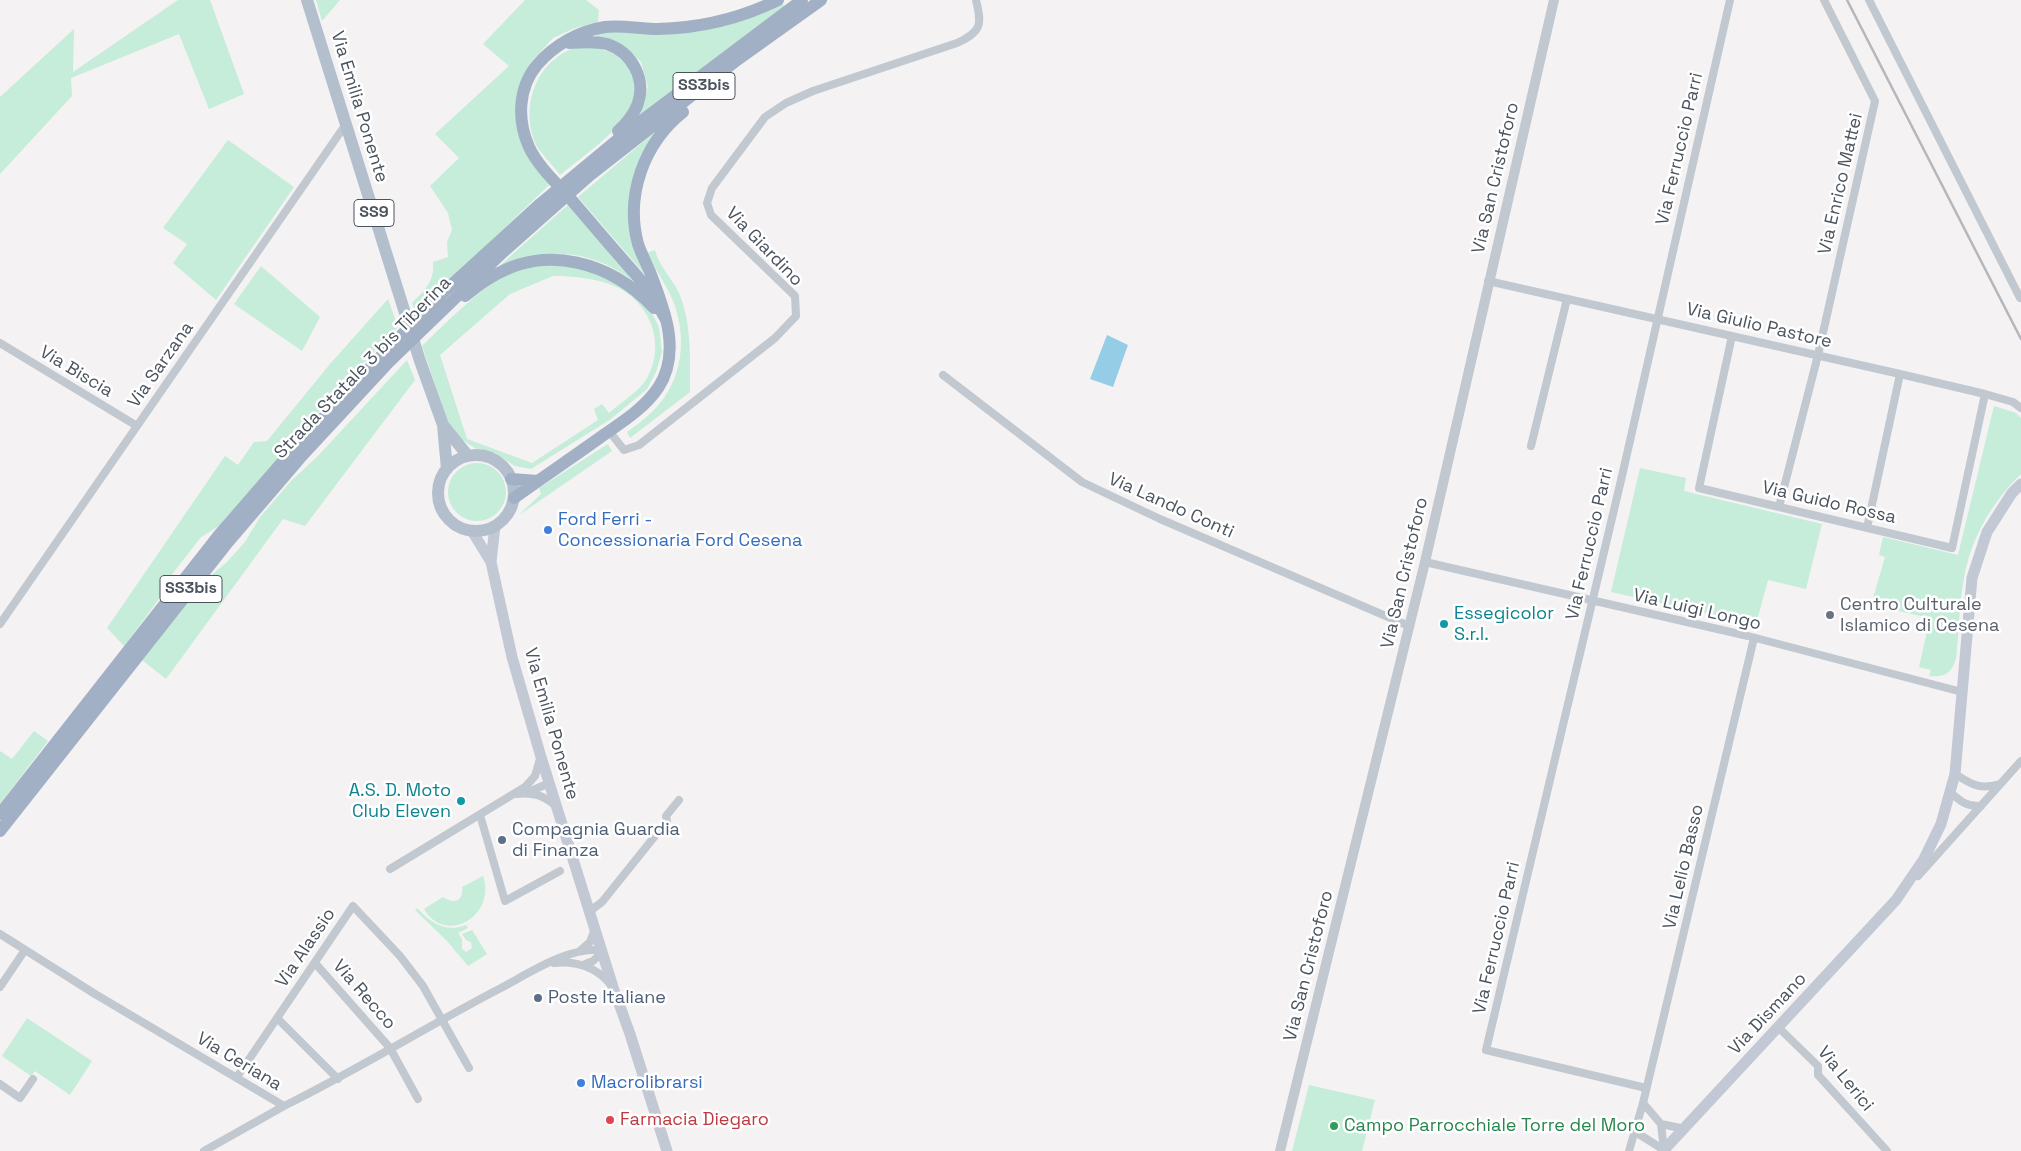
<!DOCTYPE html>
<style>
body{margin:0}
canvas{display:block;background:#f4f2f2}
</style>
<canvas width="2021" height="1151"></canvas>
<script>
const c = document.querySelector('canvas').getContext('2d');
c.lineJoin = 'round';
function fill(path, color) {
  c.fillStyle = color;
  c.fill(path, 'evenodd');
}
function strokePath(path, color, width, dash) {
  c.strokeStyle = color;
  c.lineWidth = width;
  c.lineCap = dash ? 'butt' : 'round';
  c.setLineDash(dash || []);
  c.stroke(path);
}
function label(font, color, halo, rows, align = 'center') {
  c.font = font + ' "Space Grotesk",sans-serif';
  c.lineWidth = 5;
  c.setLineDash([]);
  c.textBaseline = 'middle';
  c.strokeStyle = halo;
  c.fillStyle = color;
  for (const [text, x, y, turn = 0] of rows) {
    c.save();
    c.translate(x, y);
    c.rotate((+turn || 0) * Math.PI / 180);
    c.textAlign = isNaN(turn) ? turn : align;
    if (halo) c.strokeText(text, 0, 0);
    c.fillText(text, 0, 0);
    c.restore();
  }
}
fill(new Path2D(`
 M178,0H210L244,94L209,109L179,34L71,78L72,96L0,174V97L74,29L73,72Z
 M316,0H340L322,21Z
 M525,0H586L599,10L598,22L575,28L553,38L532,61L518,92L534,166L549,185L416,313L412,303C425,290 435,281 433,262L448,257L447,242L452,230L448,213L430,186L459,158L435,134L509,66L483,44Z
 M783,4L785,6L637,119L648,87L641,62L628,49L590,33L764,13Z
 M591,47C609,50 628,57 633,76C635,86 636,97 632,106C620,131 582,157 560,175C553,165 542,155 536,145C520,110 534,66 569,50C575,47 584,47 591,47Z
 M663,125L633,186L648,278L578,197Z
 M228,140L294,187L216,300L173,263L187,244L163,228Z
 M569,204L647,294C638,287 630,278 620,272C576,246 541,251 496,269Z
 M655,250C659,267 672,278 679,293C692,324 690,360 690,392L630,438L627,432C635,426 644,420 651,413C684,382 689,334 670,294C663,280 654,267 647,253Z
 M567,264L613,279L651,311L659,327L662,352L656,372L647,389L611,419L531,469L515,466L495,453L475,448L461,439L448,423L422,346C445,324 486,281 515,272C532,266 550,264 567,264ZM553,276C575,276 608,279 627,293C655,314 664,349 646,380C639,391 619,404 609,413L602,404L594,409L598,420L532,463L467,439L440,355L510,294Z
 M261,266L320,317L302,351L234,304Z
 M388,299L398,327L347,380L219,526L201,537L173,573L159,599L124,646L107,628L225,456L238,465L254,442L267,441L330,364Z
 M407,360L415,380L305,526L283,519L166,679L142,660L201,584L227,562L245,542L260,517L291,481L318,456Z
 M1994,406L2016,413L2021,418V474C1992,502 1971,538 1964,578C1959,604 1959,632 1956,659C1951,674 1945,677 1929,676L1931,670L1919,667L1930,618L1871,605L1885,557L1879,555L1883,537L1958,555Z
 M608,444L612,451L519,515L541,494L539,488Z
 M448 492a29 29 0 1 1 58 0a29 29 0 1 1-58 0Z
 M1640,468L1686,478L1684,491L1822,524L1806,589L1768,580L1756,624L1611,592Z
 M34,731L48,741L0,804V751L12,759Z
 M483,876C497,916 445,946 424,909L443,897C454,905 464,901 462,887Z
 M417,908C431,923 445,933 466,925L468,928L458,933L462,939V949L466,952L472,948L471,942L466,940L462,934L472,930L487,954L468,966L447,941L415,910Z
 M27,1018L92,1061L70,1095L35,1071L31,1076L2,1056Z
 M1309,1085L1375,1100L1362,1151H1292Z`), '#c5edd9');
fill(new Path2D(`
 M1107,335L1128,345L1113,387L1090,379Z`), '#96cde6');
strokePath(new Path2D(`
 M1869,0L2020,298
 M1488,281L1900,374L1985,394L2013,402L2021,408
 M1732,336L1699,488L1952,548L1985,394
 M0,343L137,426
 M943,375L1082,482L1160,519L1409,626
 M609,431L624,450L639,445L775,338L796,316L795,296L711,215L707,203L712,188L765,117L786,103L813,91L957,43C982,31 982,25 976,0
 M1531,446L1567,299
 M1779,507L1818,355L1875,101L1824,0
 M1867,528L1900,374
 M1425,562L1748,636L1962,692
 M0,624L346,124
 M1955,774C1973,785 1979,790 2000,784
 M529,792L549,783
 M1950,792C1960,801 1967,807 1981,806
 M516,794C533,792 543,795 556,806
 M480,815L505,901L560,871
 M390,869L525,787L535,776L540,759
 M1918,876L2021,761
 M590,911L602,902L667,821L666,816L679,800
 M0,934L95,994L284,1106C357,1070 426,1027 499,989C528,974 567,947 601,950
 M581,950L590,942L595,929
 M315,963L390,1048L418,1099
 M554,963C576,961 596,967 610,984
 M583,965L593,961L602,952
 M0,987L25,950
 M277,1018L338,1079
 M1779,1028L1818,1066V1075L1887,1151
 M237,1077L353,906L400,956L423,986L469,1068
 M0,1084L20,1098L33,1079
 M1646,1088L1486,1050L1622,476L1730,0
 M1643,1103L1661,1124L1685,1129
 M1661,1124L1664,1150
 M1634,1131L1664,1150
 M204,1151L284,1106
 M1629,1151L1643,1103L1754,638`), '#c1c8cf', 8);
strokePath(new Path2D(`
 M1280,1151L1425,562L1554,0`), '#c1c8cf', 10);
strokePath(new Path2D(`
 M472,531L491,562L512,657L541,757L613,987L630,1034L667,1151
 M491,562L495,526
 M1663,1151L1896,900L1924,859L1941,824L1955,774L1972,578L1987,532L2012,493L2021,484`), '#c2c8d4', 11);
strokePath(new Path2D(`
 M307,0L420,361L443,425L447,469
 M443,425L468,456
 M438 493a38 38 0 1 1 76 0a38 38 0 1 1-76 0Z`), '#b4bfce', 12);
strokePath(new Path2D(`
 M569,43C582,42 595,41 607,44C632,52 646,79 638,103C635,113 625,125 618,131
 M465,296C473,290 481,283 490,278C546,243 611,262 654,308
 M666,320L653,296L638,277C615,251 592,224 569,197C555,182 538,166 529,147C517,120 518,88 537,65C554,45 579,31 605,27C622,25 641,29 658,29C701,28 739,19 778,0
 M511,479L538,481
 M514,498C542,478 570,459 598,439C619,424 643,410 658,388C682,352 664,308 650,272C646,263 641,253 638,244C625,195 644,143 683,112
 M0,814L219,535L292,451L383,354L446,290L540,204L628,131L802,0
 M0,831L228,542L300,458L389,362L502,253L589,176L737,60L821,0`), '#a1b0c5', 12);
strokePath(new Path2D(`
 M1847,0L2021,339`), '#b5b7bc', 2.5);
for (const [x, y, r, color] of [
 [548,530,5,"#3f7fe0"],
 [1830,615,5,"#6b7280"],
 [1444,624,5,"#0f9aa8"],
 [461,801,5,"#0f9aa8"],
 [502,840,5,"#5c6f8a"],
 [538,998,5,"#5c6f8a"],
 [581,1083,5,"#3f7fe0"],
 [610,1120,5,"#e0444e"],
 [1334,1126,5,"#2e9e5b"]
]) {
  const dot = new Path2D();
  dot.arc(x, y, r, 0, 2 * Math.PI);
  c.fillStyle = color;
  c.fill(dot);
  strokePath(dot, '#fff', 2);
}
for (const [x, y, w] of [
 [704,86,62],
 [374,213,40],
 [191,589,62]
]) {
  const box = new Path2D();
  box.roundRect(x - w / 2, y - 13.5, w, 27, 4);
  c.fillStyle = '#fff';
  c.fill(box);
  strokePath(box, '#4b535e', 1);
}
label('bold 16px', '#4b535e', null, [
 ["SS3bis",704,86],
 ["SS9",374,213],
 ["SS3bis",191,589]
]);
label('18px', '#4b535e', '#fff', [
 ["Via Emilia Ponente",359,107,73],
 ["Via Ferruccio Parri",1680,149,-77],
 ["Via San Cristoforo",1496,178,-77],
 ["Via Enrico Mattei",1841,184,-77],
 ["Via Giardino",764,247,46],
 ["Via Giulio Pastore",1759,326,13],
 ["Via Sarzana",161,365,-55],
 ["Strada Statale 3 bis Tiberina",363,368,-46],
 ["Via Biscia",76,372,31],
 ["Via Guido Rossa",1829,503,13],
 ["Via Lando Conti",1171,506,24],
 ["Via Ferruccio Parri",1590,544,-77],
 ["Via San Cristoforo",1405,573,-77],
 ["Via Luigi Longo",1697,610,13],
 ["Via Emilia Ponente",551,724,74],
 ["Via Lelio Basso",1684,867,-77],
 ["Via Ferruccio Parri",1497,938,-77],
 ["Via Alassio",306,948,-56],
 ["Via San Cristoforo",1309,966,-76],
 ["Via Recco",364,995,49],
 ["Via Dismano",1768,1014,-47],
 ["Via Ceriana",239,1062,31],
 ["Via Lerici",1845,1079,51]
]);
label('18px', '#366cbe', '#fff', [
 ["Ford Ferri -",558,520],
 ["Concessionaria Ford Cesena",558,541],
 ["Macrolibrarsi",591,1083]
], 'left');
label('18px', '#5b616d', '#fff', [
 ["Centro Culturale",1840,605],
 ["Islamico di Cesena",1840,626]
], 'left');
label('18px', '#0d838f', '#fff', [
 ["Essegicolor",1454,614],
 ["S.r.l.",1454,635],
 ["A.S. D. Moto",451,791,"right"],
 ["Club Eleven",451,812,"right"]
], 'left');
label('18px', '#4e5e75', '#fff', [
 ["Compagnia Guardia",512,830],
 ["di Finanza",512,851],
 ["Poste Italiane",548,998]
], 'left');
label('18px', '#be3a42', '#fff', [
 ["Farmacia Diegaro",620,1120]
], 'left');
label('18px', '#27864d', '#fff', [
 ["Campo Parrocchiale Torre del Moro",1344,1126]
], 'left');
</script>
